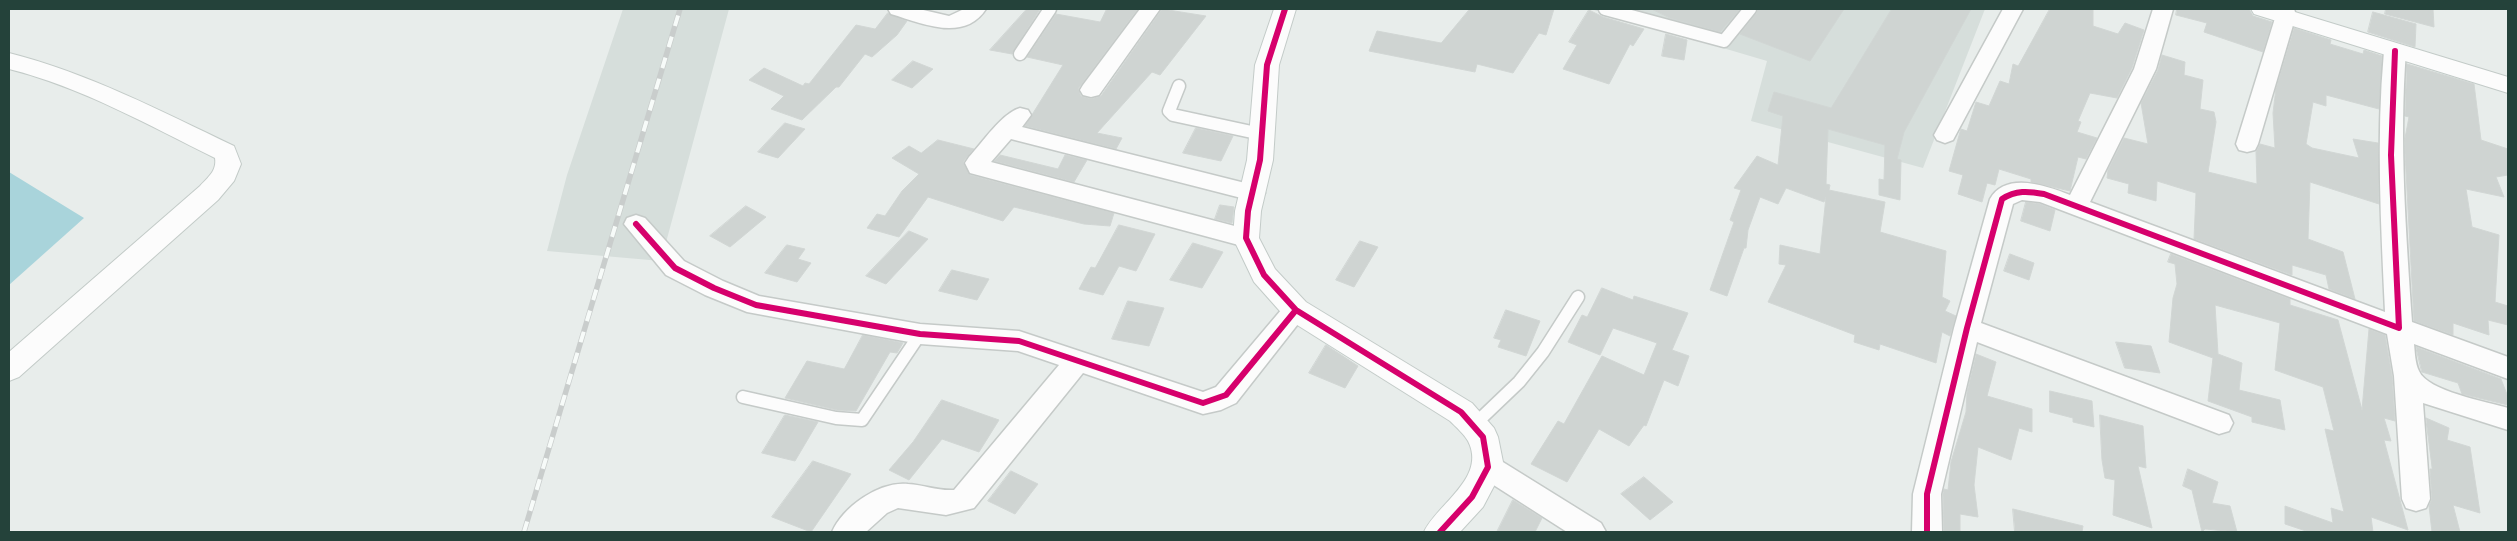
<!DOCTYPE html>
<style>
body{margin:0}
#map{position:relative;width:2517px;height:541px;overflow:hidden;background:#e8edeb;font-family:"Source Sans 3",sans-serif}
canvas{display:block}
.frame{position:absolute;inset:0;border:10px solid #24423a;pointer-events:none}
</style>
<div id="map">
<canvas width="2517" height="541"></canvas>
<div class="frame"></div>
</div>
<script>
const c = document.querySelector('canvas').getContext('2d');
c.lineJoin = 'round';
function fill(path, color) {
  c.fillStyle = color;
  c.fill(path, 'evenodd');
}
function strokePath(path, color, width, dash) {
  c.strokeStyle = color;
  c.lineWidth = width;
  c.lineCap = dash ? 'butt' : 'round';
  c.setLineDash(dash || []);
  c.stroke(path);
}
fill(new Path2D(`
 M623,9H729L661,261L547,251L567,175Z
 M1591,9H1985L1923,168L1751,121L1767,61Z`), '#d6dedb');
fill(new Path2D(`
 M9,172L84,218L9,285Z`), '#a9d4db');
const building = new Path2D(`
 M1027,9H1040L1012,54L990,50Z
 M1107,9H1138L1078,89L1081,96L1091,99L1101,96L1162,9L1206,16L1160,75L1152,72L1097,133L1122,138L1116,149L1025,126L1063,65L1027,57L1056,14L1100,22Z
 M1470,9H1554L1546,35L1539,33L1513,73L1477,64L1475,72L1369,51L1377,31L1441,43Z
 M1652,9H1740L1720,32L1670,18Z
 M1758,9H1844L1810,61L1740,34L1756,14Z
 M1892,9H1971L1904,132L1897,159L1901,160L1900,200L1879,195V179L1884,180L1885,145L1828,129L1826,184L1830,185L1829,190L1885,202L1880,232L1946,251L1942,297L1950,301L1945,311L1956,316L1950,336L1942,332L1936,363L1880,344L1879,350L1854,342L1855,335L1768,302L1786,265L1779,264L1780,245L1820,254L1826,197L1824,202L1786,188L1778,204L1760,197L1748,230L1746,248H1744L1727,296L1710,290L1734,222L1730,220L1741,190L1734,188L1757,156L1778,165L1783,116L1768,111L1774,92L1831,108Z
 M2050,9H2093V26L2118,34L2125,23L2144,30L2132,68L2117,98L2090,93L2078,121L2081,122L2077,132L2097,138L2086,159L2078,157L2070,191L2031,182V179L1999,169L1995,185L1987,183L1982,202L1958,194L1963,175L1949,171L1960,132L1961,129L1967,131L1976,102L1989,106L2000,81L2009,84L2013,64L2018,66Z
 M2177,9H2249L2253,16L2272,22L2263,52L2204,32L2207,23L2176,15Z
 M2386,9H2433L2434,27L2385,14Z
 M1589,10L1603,17L1644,29L1633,46L1630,44L1609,84L1563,69L1577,45L1569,42Z
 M2373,12L2416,24L2415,47L2368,32Z
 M888,13L907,21L897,35L872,57L865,54L839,87H836L802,120L771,109L784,96L749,80L764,68L803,86L805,83L809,84L856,25L875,29Z
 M2294,28L2331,40L2330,44L2363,54L2364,50L2382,56L2379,109L2326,95V106L2313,102L2306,144L2312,148L2359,158L2353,139L2378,143L2379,204L2310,182L2308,239L2343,252L2355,299L2329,289L2326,275L2292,265V275L2194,239L2196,193L2157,181L2156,201L2128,193L2129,184L2107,178L2108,170L2124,138L2148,144L2141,103L2158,70L2162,55L2185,62L2184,75L2203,80L2200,109L2214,112L2216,122L2208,172L2257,184L2256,152L2260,144L2275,148L2273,113L2276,88Z
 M1666,34L1687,40L1684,60L1662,56Z
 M913,61L933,69L912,88L892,80Z
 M2407,64L2474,84L2481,140L2508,149V175L2496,177L2504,197L2466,189L2472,227L2499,235L2495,302L2508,306V325L2488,320L2489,335L2453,323V335L2414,321L2405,153V138L2409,117L2405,116Z
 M785,123L805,129L778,158L758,152Z
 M1196,128L1233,136L1221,161L1183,153Z
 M938,140L974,149L963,162L970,175L1114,213L1110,226L1084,224L1014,207L1003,221L928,197L899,237L867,228L877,214L885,216L902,191L919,174L892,158L909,146L921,153Z
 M1000,155L1058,169L1065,155L1087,160L1074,182L994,161Z
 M2026,202L2040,204L2055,210L2050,231L2021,221Z
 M1220,205L1234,207L1232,223L1215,219Z
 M746,206L766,217L730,247L710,236Z
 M1119,225L1155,234L1136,271L1119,266L1103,295L1079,289L1091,267L1095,268Z
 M909,231L928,239L886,284L866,276Z
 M1360,241L1378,247L1354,287L1336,280Z
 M1193,243L1223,252L1202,288L1170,280Z
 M787,245L805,249L798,259L811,263L797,282L765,273Z
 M2010,254L2034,263L2029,280L2004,271Z
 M2171,254L2290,299V305L2338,320L2362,410L2369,329L2385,335L2392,376L2395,421L2384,418L2391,441L2384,440L2408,530L2371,517L2373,532H2309L2285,524V506L2333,523L2331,508L2344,512L2325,429L2334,431L2323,387L2275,370L2280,323L2215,305L2218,354L2242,363L2239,390L2280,400L2285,430L2252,422V417L2208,401L2213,358L2169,342L2173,298L2177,284L2175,264L2168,262Z
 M952,270L989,279L977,300L939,291Z
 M1602,288L1633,300L1634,296L1688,313L1672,350L1689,356L1678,386L1664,380L1646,426L1644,425L1629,446L1599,429L1567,482L1531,464L1558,421L1564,424L1602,356L1644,375L1657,343L1613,328L1600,355L1568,342L1582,315L1587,317Z
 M1128,301L1164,308L1149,346L1112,339Z
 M1506,310L1540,321L1526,356L1498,347L1501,340L1494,338Z
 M863,335L903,343L897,353L890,352L856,411L837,410L785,398L807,361L844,369Z
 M2116,342L2151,346L2160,373L2125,368Z
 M1326,345L1358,366L1345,388L1309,373Z
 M2416,347L2501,379L2508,397V405L2462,394L2458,383L2422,372Z
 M1976,354L1996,362L1987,396L2032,409V432L2019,428L2011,460L1978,447L1974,485L1978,517L1960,514V532H1944L1943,494L1944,489L1948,490L1951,462L1966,412L1967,393Z
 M2050,391L2092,401L2094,427L2073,422V418L2050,412Z
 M942,400L999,420L979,452L942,439L909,480L889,470L913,442Z
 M785,415L818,422L795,461L762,453Z
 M2100,415L2143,426L2146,468L2138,466L2152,528L2113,515L2115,480L2105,478L2102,460Z
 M2426,418L2449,428L2447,440L2470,447L2480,513L2453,505L2460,532H2432L2429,506L2432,499L2430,469H2432Z
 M813,461L851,474L811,532L772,517Z
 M2188,469L2218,482L2212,503L2230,506L2237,532L2205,529L2202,532L2192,490L2183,486Z
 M1011,471L1038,484L1015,514L988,501Z
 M1644,477L1673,502L1650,520L1621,494Z
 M1513,500L1542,518L1535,532H1497Z
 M2013,509L2083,526L2082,532H2015Z`);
fill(building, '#cfd4d2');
strokePath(building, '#d1d6d4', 1);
const lane = new Path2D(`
 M1605,9L1724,41L1750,9
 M1020,54L1050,9
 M1179,86L1169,111L1173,115L1261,134
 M743,397L836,418L862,420L920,334
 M1474,425L1519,382L1543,352L1578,297`);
const street = new Path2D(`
 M888,9H919L949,16L964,9H986C964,43 921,23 891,14Z
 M1140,9H1160L1099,95L1091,97L1083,95L1080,90L1083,85Z
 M2003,9H2023L1953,140L1945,143L1937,140L1934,135Z
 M2153,9H2173L2156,69L2090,202L2385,312C2381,225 2376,138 2384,51L2387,46L2395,44L2403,46L2406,51C2399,142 2406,232 2412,322L2508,357V379L2414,344C2415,353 2415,363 2419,371C2427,391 2488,402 2508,408V430L2423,403L2430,499L2426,508L2416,511L2406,508L2402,499L2394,376L2387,334L2040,202L2022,200L2013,204L1981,323L2229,415L2233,423L2229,431L2219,434L1977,342L1941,494L1942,532H1912L1913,494L1954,328L1990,199C2006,171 2047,186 2070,195L2134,69Z
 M2274,9H2294L2296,15L2258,144L2255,150L2247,152L2239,150L2236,144L2276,15Z
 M1020,108L1028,110L1031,115L1022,127L1253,185L1261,187L1265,193L1261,199L1253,201L1011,139L991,162L1246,229L1255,232L1258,238L1255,244L1246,247L970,173L965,163L969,157C982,143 1002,113 1020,108Z
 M636,215L645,218L684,261L723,281L759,296L920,324L1019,331L1203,392L1216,387L1287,303L1296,300L1305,303L1309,310L1236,403L1221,410L1203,414L1083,373L974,508L946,515L898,508L887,513L866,532H832C843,507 879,481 908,484C924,485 938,491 954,490L1059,365L1018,351L920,344L747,312L705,295L666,275L624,224L627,218Z
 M1488,455L1498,459L1601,523L1606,532H1567L1478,475L1474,467L1478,459Z`);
const secondary = new Path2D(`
 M1274,9H1296L1279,65L1273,160L1261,211L1259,238L1275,269L1306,302L1472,403L1494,428L1498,437L1504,467L1483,507L1460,532H1424C1437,504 1487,478 1468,441C1464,434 1456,427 1450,421L1286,318L1254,282L1233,238L1235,211L1247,160L1255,65Z
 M2251,9H2285L2508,77V93L2254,14Z
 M9,53C88,73 161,111 234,146L241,164L234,181L218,200L19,377L9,381V352L200,186C208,177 217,171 215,158C148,125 81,87 9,69Z`);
strokePath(lane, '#c5cac8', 15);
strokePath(street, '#c5cac8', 3);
strokePath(secondary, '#c3cbc8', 2);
strokePath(lane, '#fcfcfc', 12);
fill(street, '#fcfcfc');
fill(secondary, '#fcfcfc');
const rail = new Path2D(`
 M524,532L680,9`);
strokePath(rail, '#c9cdcc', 5.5);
strokePath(rail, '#f7fbf9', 4, [11]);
strokePath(new Path2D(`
 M1285,9L1267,65L1260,160L1248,211L1246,238L1264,275L1296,310L1461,412L1483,437L1488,467L1472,497L1440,532
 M636,224L675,268L714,288L756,305L920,334L1019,341L1203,403L1226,395L1296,310
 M1927,532V494L1967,328L2002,199C2016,190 2028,191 2044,194L2399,328L2391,155L2395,51`), '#d6006c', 6);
</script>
